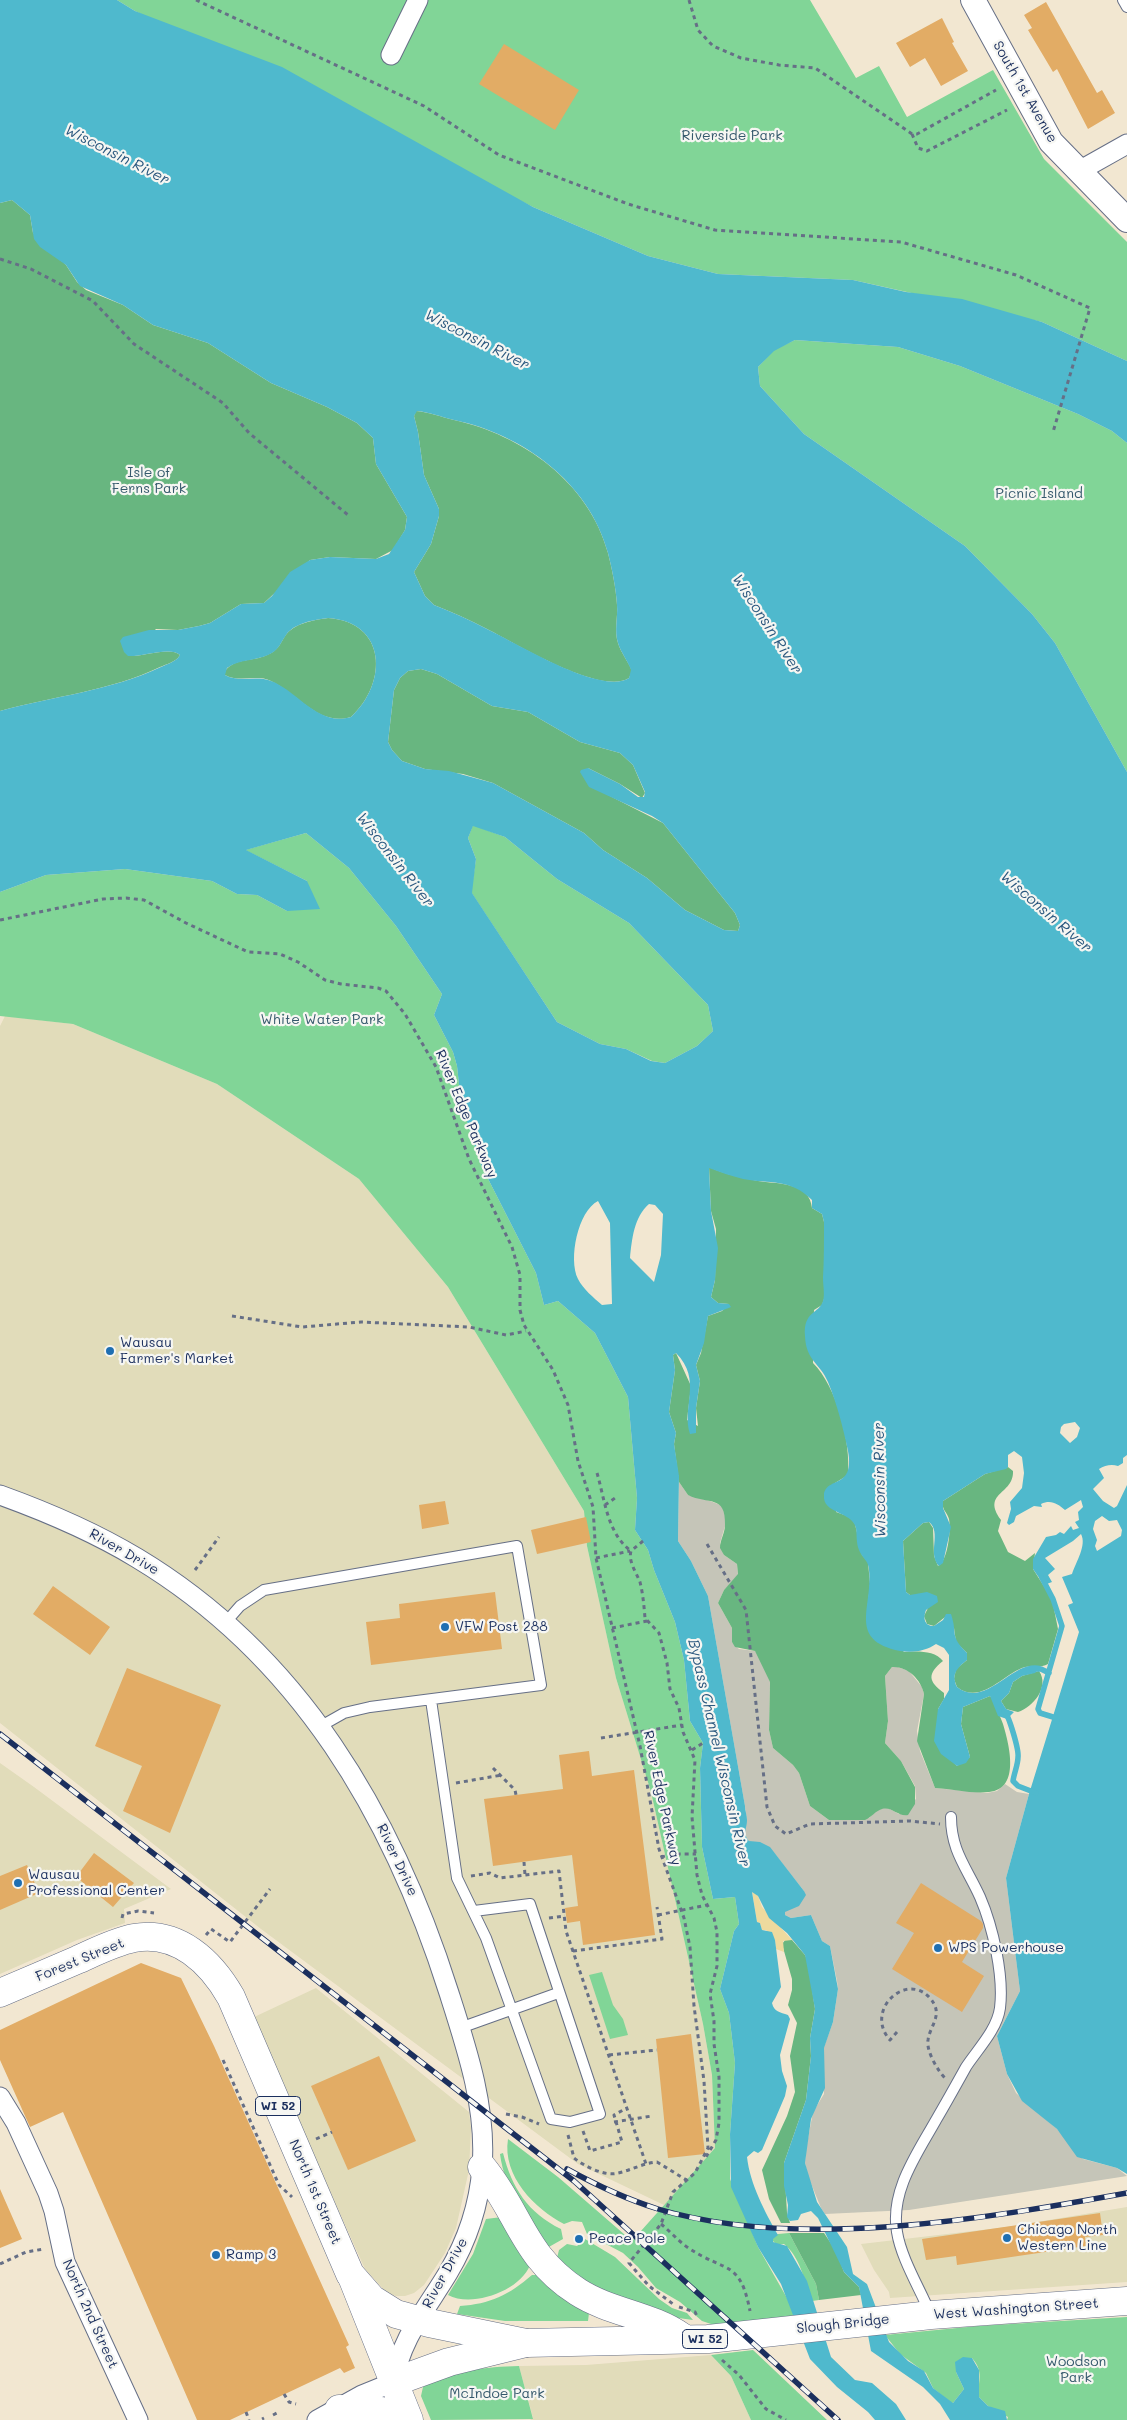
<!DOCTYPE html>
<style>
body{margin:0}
canvas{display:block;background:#f2e7d1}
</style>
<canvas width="1127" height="2420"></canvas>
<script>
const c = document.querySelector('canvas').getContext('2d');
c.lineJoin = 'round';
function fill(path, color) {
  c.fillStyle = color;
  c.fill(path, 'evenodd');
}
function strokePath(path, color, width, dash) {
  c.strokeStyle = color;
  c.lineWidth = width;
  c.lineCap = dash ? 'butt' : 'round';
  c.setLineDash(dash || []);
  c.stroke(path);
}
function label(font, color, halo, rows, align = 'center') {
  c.font = font + ' Mali,sans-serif';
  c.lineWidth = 4.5;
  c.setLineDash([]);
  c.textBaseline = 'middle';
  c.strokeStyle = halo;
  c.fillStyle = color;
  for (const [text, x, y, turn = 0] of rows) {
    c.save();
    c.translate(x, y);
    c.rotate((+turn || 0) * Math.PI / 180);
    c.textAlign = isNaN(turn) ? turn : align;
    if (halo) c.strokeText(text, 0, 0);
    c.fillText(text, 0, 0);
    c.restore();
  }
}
fill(new Path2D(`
 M5,1016L73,1024L217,1084L359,1179L448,1287L584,1511L587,1546L616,1678L651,1792L703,2024L712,2075L715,2148L664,2205L578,2164L261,1929L0,1723V1026Z
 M0,1763L34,1787L171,1889L124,1909L125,1923L77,1940L0,1974Z
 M316,1988L469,2112L471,2128L469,2170L456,2228L445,2253L424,2285L414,2293L405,2296H396L387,2293L365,2269L252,2018Z
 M1127,2207V2282L890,2298L889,2292L874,2270L861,2244L1007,2227Z
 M711,2355L731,2376L751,2420H530L533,2418L519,2366L586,2365Z`), '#e1dcba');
fill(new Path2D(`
 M679,1482L688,1495L710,1501L723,1506L725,1510V1526L720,1543L724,1555L737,1564L738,1575L724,1590L718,1603L732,1628V1642L739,1649L755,1651L760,1656L770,1681L769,1730L773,1748L793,1765L799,1773L810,1806L829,1820L869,1818L876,1811L883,1808H888L899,1814L916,1799L915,1786L901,1761L885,1743L888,1721L885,1676L892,1667H898L909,1671L922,1687L924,1694L917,1731L920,1751L935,1788L987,1793L997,1791L1005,1784L1017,1792L1029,1794L1006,1878L1020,1991L997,2036L1007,2074L1016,2093L1057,2129L1083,2159L1117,2168L1127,2176L909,2210L825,2214L821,2208L808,2176L805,2163L806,2149L813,2112L824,2094V2047L833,2022L838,1989L837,1981L830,1946L822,1941L811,1915L791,1918L785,1915L784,1912L800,1902L804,1891L775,1854L749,1841L745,1836L744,1830L747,1820L745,1806L708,1596L691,1561L678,1541Z`), '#c5c5b8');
fill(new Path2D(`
 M117,0H810L856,78L879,66L907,117L993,70L1044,159L1127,242V361L1042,322L853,280L718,274L648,256L533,207L135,11Z
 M795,340L898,347L960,366L1078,414L1112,431L1127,443V772L1055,643L1032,614L965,546L804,434L760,386L758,367L774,350Z
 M473,825L505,837L557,879L629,923L708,1005L713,1031L697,1046L665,1063L652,1061L626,1049L600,1044L557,1022L471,892L476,859L468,838Z
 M306,833L349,868L396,926L442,994L434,1015L453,1052L457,1066L461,1102L480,1163L536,1273L544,1305L558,1301L595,1333L628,1397L637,1498L635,1530L648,1550L654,1570L675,1622L684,1660L690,1721L703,1743L700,1768L702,1847L713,1899L735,1897L739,1924L734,1931L720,1989L729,2013L735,2063L730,2134V2179L758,2247L804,2328L744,2335L702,2321L680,2302L656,2288L638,2267L623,2253L587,2234L582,2222L572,2221L564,2224C535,2209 502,2176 508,2139L558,2177L632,2241L715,2148L712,2075L703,2024L651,1792L616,1678L587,1546L584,1511L448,1287L359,1179L217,1084L73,1024L0,1016V892L46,875L125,869L212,881L237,894L257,895L287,911L307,881L245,850Z
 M602,1972L613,2005L623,2019L628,2035L610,2039L589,1975Z
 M503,2153C512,2188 528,2213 561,2229L563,2239L547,2248C527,2216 505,2192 500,2154Z
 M502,2217L530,2265C520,2291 472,2308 448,2295L473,2254L486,2219Z
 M789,2233L816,2284L819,2300L812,2301C805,2283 800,2256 784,2244C778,2245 775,2245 772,2239L778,2234Z
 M585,2239L615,2257L659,2299L672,2308L687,2313L693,2320L671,2317L598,2294L557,2258L559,2250L567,2244L577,2246Z
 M532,2275H538L589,2313L588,2321H505L457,2314L460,2306C490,2304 509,2295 532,2275Z
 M1127,2317V2420H1007L1008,2417L988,2406L979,2397C977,2381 985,2373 972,2358L956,2372L964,2389L953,2403L950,2402L933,2388L926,2373L900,2354L885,2335L978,2326Z
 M753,2350L827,2420H751L731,2376L711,2355Z
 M519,2366L533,2419L431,2420L421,2396L423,2387C452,2370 486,2367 519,2366Z`), '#81d597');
fill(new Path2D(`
 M12,200L30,215L33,233L66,265L77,282L86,290L123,305L153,325L208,343L271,383L327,407L357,423L373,438L376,464L407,517L405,530L393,550L376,559L330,557L310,560L264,603L241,604L210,623L199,626L178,630L156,629L128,656C142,657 171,646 180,655C176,662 167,664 160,667C110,691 54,696 0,711V203Z
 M416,411C429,412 441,417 454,420C522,435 589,482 608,553C612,569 616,588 617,605C618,618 614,630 618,643C621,653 628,661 632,671L629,678C601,696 515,643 487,629C470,620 452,612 434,605L425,596L414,572L431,544L439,516V509L424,475L418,432L414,416Z
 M328,618C387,622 388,683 351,717C319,727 297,693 271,681C257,674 238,683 225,675V671C236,657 253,662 267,655C278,651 280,644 285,636C294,623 314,620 328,618Z
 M421,669L437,674L492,706L528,712L580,742L620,753L633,765L645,793L642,798L620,784L588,768L606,794L663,823L735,913L740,925L738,931L724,930L685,910L647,878L603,850L584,833L493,783L463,774L425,769L402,761L392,750L388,742L394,690L400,678L408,671Z
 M709,1167C724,1174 742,1178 758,1181C777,1184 810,1182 812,1208L822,1214L824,1222V1299L822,1305L814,1310L813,1363C837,1387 851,1442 848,1475L835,1483L836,1512L850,1517L855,1524L862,1555L868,1562L870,1584L867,1612L904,1652C916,1651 935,1650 943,1661C927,1674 928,1681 944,1693V1699L938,1709L952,1761L957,1766L970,1757L961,1724L963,1707L990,1696L993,1699C995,1708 1000,1715 1003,1724C1009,1744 1021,1789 989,1792C972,1794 953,1789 935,1788L917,1741L924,1694C921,1679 907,1666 892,1667L885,1676L888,1721L885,1743L901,1761L915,1787V1804L908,1815C898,1817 892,1806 882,1809C875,1811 872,1817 865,1820H829L810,1806L799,1773L793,1765L773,1748L769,1730L770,1682L755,1651L735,1647L732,1642V1628L718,1603L724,1590L738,1574L737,1564L724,1555L720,1548C720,1540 725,1533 725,1525C726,1494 708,1505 688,1495L679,1482L674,1444L676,1433L669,1412L675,1370L673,1355L676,1353L691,1386L687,1420L698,1426L696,1408L700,1381L696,1365L701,1353L708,1316L722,1311L729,1304L718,1303L711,1297L715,1280L716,1229L711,1211Z
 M1008,1467L1013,1471C1014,1495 981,1492 1001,1520L998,1531L1008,1552L1025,1561L1035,1553L1033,1569L1052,1599L1058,1629L1048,1664C1041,1668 1032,1665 1025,1667C1004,1673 981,1706 957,1687L954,1679L956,1669L967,1660V1653L956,1642L954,1628L945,1617L934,1626L927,1624L924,1616L928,1608L915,1595H910L906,1592L903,1541L923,1523L929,1522L933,1528L934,1556L938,1566C948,1561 951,1530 949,1519C947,1512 941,1509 943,1501L985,1474Z
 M1039,1671C1050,1687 1033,1707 1018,1712L1006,1709L1001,1701L1009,1693L1013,1682L1022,1676Z
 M786,1939L792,1940L805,1955L808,1962L815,2009L810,2038L811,2056L806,2100L784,2163L787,2213L790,2223H781L769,2199L762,2170L787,2116L795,2092L790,2056L797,2023L788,2005L792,1990V1979L782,1944Z
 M789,2233H824L836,2251L844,2272L859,2287L861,2295L819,2300L816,2284Z`), '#68b680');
fill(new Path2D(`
 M752,1891L758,1896L762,1907L792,1940L783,1941L784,1952L776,1949L775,1940L766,1930H762L760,1923L757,1922Z`), '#eeda9e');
fill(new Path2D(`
 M0,0H117L135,11L282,67L533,207L648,256L718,274L853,280L906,292L962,299L1042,322L1127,361V443L1112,431L1078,414L960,366L898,347L795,340L774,351L758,367L760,386L804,434L965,546L1032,614L1055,643L1127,772V1455L1123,1458V1463L1118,1466C1112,1464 1105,1465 1099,1469L1104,1478L1093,1489L1103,1501L1114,1508L1117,1506L1127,1485V2174L1117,2168L1077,2157L1057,2129L1022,2101L1007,2074L997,2036L1020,1991L1006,1878L1029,1794L1079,1632L1068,1605L1073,1603L1062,1577L1072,1574C1076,1562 1087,1545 1081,1534L1073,1541L1045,1558L1055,1569L1048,1575L1052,1582L1044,1585L1033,1569V1559L1046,1537L1056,1535L1060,1532L1064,1534L1071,1526L1073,1530L1079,1528L1075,1522L1079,1520L1078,1512L1083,1507L1081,1500L1065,1510C1058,1504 1051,1499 1041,1504L1042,1507L1034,1506L1016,1516L1014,1522L1009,1525L1007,1523L1011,1509L1010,1502L1022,1488L1024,1473L1022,1457L1014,1451L1008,1455V1467L1006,1469L985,1474L943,1501V1508L951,1527L943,1563L939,1566C927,1554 942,1532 929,1522L923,1523L903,1541L906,1592L910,1595L927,1592L937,1596L938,1602L926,1610C923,1618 924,1626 934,1626L943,1620L946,1614H951C958,1635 949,1635 967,1653V1660C957,1668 951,1674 957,1687C986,1710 1013,1658 1041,1666L1035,1673L1022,1676L1013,1682L1009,1693L1001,1701L1006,1709L1014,1712L1007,1719L998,1716L990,1696L963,1707L961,1724L970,1757L966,1763L957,1766L941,1754L934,1741L938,1709L949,1690V1655L944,1648L936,1644C926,1651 913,1653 900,1651C847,1640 873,1608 869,1570C869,1561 862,1558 859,1550C856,1543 857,1535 856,1528C852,1511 822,1514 824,1495C826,1476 855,1490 848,1451C843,1427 837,1404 828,1382C820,1363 806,1361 805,1336C803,1311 819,1314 823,1301C825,1295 823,1285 823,1278C824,1260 824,1241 824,1222L822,1214L812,1208V1200C790,1178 770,1184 743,1179C731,1176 720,1172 709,1168L711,1211L718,1248L715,1280L711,1297L718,1303L729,1304L731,1307L708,1316L704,1343L696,1365L700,1381L696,1408V1433L690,1434C681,1407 703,1380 676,1353L673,1355L675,1370L669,1412L676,1433L674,1444L679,1476L678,1541L691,1561L708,1596L745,1806C745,1811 747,1815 747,1820C747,1829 742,1833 749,1841L760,1842L770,1847L804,1891L806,1895L799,1906L785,1912V1915L791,1918L811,1915L822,1941L830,1946L838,1989L833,2022L824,2048L825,2088L811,2119L805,2163L817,2202L847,2247L853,2274L867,2284L889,2342L908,2361L924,2371L933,2388L953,2403L964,2389L956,2372L955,2362L963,2357L972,2358L979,2370V2397L988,2406L1005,2411L1007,2420H950L940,2404L923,2387L871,2351L859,2287L844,2272L818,2218L811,2211L801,2214L798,2220L790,2221L787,2217L788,2205L784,2186V2163L806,2100L811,2056L810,2038L815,2009L805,1955L787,1933L769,1918L758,1896L752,1892L757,1922L760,1923L762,1930L772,1932L775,1940L781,1987L772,2003C774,2012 780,2012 788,2015L790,2019L780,2055L782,2071L787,2086L785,2096L762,2150L758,2153L754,2151L747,2157C750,2184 765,2212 778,2235L773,2239V2242L787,2246L807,2281L831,2357L855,2380L872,2383L896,2404L906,2420H875L868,2412L837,2387L810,2359L781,2284L758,2247L731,2187L730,2134L735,2063L729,2013L720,1989L734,1931L739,1924L735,1897L713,1899L702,1847L700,1768L703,1743L690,1721L684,1660L675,1622L654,1570L648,1550L635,1530L637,1498L628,1397L595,1333L558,1301L544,1305L536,1273L480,1163L461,1102L457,1066L453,1052L434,1015L442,994L396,926L349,868L306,833L246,850L307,881L320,909L287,911L257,895L237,894L212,881L125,869L46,875L0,892V711C54,696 110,691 161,667C167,664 176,662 180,655C171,646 142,657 128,656L124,652L120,641L123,637L149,630H178L199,626L210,623L241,604L264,603L272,596L290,572L310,560L330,557L376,559L389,554L405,530L407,517L376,464L373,438L357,423L327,407L271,383L208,343L153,325L123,305L80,286L66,265L40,247L34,239L30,215L12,200L0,203ZM417,411C429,412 441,417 454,420C522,434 589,482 608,553C612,569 616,588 617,605C618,618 614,630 618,643C621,653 628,661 631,670L629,678C601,696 515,642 487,629C470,620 452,612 434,605L425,596L414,572L431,544L439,516V509L424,475L418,432L414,416ZM328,618C387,622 388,683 351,717C318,727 298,691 271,681C257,675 238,683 225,675L227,668C240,659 254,661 268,655C278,651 280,644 286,635C294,623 314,620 328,618ZM421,669L437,674L492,706L528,712L580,742L620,753L633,765L645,792L644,797H638L620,784L588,768L581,770L580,772L589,787L652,816L663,823L735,913L740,925L738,931L724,930L685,910L647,878L603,850L584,833L493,783L449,771L425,769L402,761L392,750L388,742L394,690L400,678L408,671ZM473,826L505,837L557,879L629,923L708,1005L713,1031L697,1046L665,1063L651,1061L626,1049L600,1044L557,1022L472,893L476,859L468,838ZM598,1201L610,1223L612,1304L602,1305C594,1298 583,1289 578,1279C568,1259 578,1211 598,1201ZM649,1204L655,1205L663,1214L661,1255L654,1282L630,1258C632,1239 634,1217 649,1204ZM1075,1422L1080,1428L1077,1437L1070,1443L1060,1433L1061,1427L1064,1424ZM1102,1516L1109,1521L1117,1520L1122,1530L1121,1536L1097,1551L1095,1546L1097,1540L1093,1529L1095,1521Z`), '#4fb9cd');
strokePath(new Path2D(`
 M1042,1578L1053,1599L1062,1626L1038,1709L1040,1713L1053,1717L1057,1721
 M1032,1669H1041L1049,1673
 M1004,1711C1009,1715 1019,1750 1018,1757C1018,1765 1014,1773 1013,1781L1018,1786L1036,1793`), '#4fb9cd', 5.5);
fill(new Path2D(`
 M1046,2L1097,93L1102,90L1115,113L1088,129L1057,69L1053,72L1028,30L1032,28L1024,15Z
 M942,18L954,42L952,43L968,71L941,86L925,58L910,67L896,43Z
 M504,44L579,90L555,130L479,84Z
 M445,1501L449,1524L422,1529L419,1505Z
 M586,1517L591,1542L537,1554L531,1530Z
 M53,1586L110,1627L90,1655L33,1614Z
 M495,1592L502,1649L371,1665L366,1622L400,1618L399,1604Z
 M127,1668L221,1705L170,1833L123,1811L142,1766L95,1746Z
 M589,1751L592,1776L634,1770L655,1935L583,1945L580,1921L567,1923L565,1908L578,1906L572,1855L493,1866L484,1799L563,1789L559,1755Z
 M94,1853L134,1883L113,1907L76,1877Z
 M27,1865L39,1893L0,1910V1876Z
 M921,1883L981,1921L983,1924V1928L962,1962L984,1976L962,2012L892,1969L914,1933L896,1923Z
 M141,1963L181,1978L214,2046L349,2345L346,2347L355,2368L344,2373L340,2368L230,2420H197L63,2112L30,2127L0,2060V2030Z
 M691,2034L705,2154L668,2158L656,2039Z
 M379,2056L416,2141L348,2170L311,2086Z
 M0,2189L22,2239L0,2248Z
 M1100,2213L1103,2235L1085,2237L1086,2246L957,2265L956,2256L926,2260L922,2239Z`), '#e2ac65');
const service = new Path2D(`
 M1123,0L1127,7
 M226,1622L240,1606L264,1590L517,1546L541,1685L370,1707L344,1713L321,1726
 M431,1700L457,1878L486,1938L551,2119L570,2122L600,2114L530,1904L474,1911
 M460,2028L558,1993
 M930,2313C920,2289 901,2258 897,2232C890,2191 917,2154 936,2120C946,2103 956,2085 966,2067C977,2050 997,2030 1000,2008C1004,1976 993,1927 980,1897C967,1868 951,1851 951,1817`);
const minor = new Path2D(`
 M391,55L418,0
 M1079,171L1127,144
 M0,1495C47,1512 94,1532 137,1558C300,1656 393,1816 449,1993C467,2049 487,2109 482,2168C479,2205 467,2241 448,2273C427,2308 399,2341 394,2382L362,2395L317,2420
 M0,2097L16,2123L48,2193L54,2211L65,2262L138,2420`);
const tertiary = new Path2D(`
 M973,0L1051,142L1127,220`);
const secondary = new Path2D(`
 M352,2277L409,2420
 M394,2382L449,2362L526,2343
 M339,2409L381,2411L404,2420`);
const primary = new Path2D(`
 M0,1993C26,1982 51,1971 77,1960C95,1952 114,1942 134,1938C178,1930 211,1962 231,1997L350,2274L372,2299L396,2314L429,2323L526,2343L708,2339L931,2315L1127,2301
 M482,2167C520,2213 523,2257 578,2292C611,2313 651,2315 682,2337`);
strokePath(service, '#666f86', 12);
strokePath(minor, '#666f86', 21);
strokePath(tertiary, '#666f86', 26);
strokePath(secondary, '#666f86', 29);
strokePath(primary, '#666f86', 29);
strokePath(new Path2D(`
 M196,0L424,106L499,155L628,204L715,230L901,242L1016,275L1090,308L1053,432
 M689,0L698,30L713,46L741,58L779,65L815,68L912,134H917L996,90
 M912,134L918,148L927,151L1007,110
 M0,259L31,269L93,301L134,344L223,403L249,433L348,515
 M0,920L103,899L126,898L144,900L186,923L248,952L280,954L298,962L325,980L341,984L378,988L386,991L405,1014L436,1067L469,1159L512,1247L520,1275V1310L524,1325L553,1370L568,1405L578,1461L593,1507L596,1558L640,1746L659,1849L684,1918L690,1947L694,2006L704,2081L708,2148L695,2173L673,2192L661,2224L629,2263L649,2286L673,2304
 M232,1316L302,1327L361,1322L469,1327L506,1335L526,1331
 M597,1473C605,1500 607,1533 631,1551
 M605,1505L615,1498
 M643,1541L631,1551C628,1561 636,1572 640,1582C643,1594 644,1606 645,1618L659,1633L667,1663L670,1689L679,1708L683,1732L695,1760L692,1817L697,1875L702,1895L714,1918L717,1932V1966L710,1994L714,2021V2044L719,2077V2123L716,2140L706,2157
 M707,1544L746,1610L767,1807L775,1826L786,1834L810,1824L910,1821L940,1824
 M596,1558L630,1551
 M195,1570L219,1537
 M612,1628L647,1621
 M601,1738L682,1725
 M692,1750L703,1743
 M493,1768L515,1790L516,1795
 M456,1783L502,1775
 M661,1857L674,1854H696
 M524,1862L525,1875
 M471,1876L490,1873L500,1878L559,1871L566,1931L646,2164
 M658,1915L707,1905
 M122,1918L123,1914L138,1911L154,1913
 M549,1918L565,1916
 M206,1935L211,1929L230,1942L270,1889
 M573,1951L662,1939L657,1907
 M897,2032L890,2040C864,2011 905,1972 929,1997C945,2014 930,2025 928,2040C926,2051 938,2071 945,2078
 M609,2055L657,2050
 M223,2060L279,2185L292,2197
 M506,2114L522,2117L539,2124
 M614,2122L652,2116
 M583,2131L590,2151L622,2142L614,2115L627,2108
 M568,2135L574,2158C584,2166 605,2177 618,2173C632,2170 643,2163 657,2162L688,2181
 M316,2139L332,2132
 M661,2224C671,2232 679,2242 690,2249C727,2273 740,2260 750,2311
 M0,2264L26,2252L44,2249
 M679,2307L695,2312L697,2316
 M722,2360L739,2375L766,2409L786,2420
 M284,2394L289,2402L296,2404
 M246,2412L249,2420
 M273,2415L279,2412
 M262,2419L264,2418`), '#666f86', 3, [4, 4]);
strokePath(service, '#fff', 10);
strokePath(minor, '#fff', 19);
strokePath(tertiary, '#fff', 24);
strokePath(secondary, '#fff', 28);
strokePath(primary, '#fff', 28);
const rail = new Path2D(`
 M0,1734L574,2181L838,2420
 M567,2169C596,2185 626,2199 658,2209C799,2251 984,2219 1127,2193`);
strokePath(rail, '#1b2f5e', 5.5);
strokePath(rail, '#f6f6f2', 4, [11]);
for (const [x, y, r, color] of [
 [110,1351,5,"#1f6fb2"],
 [445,1627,5,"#1f6fb2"],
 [18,1883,5,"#1f6fb2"],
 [938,1948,5,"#1f6fb2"],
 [1007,2238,5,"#1f6fb2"],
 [579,2239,5,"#1f6fb2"],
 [216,2255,5,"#1f6fb2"]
]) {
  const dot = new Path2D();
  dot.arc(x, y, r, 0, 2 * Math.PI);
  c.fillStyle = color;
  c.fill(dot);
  strokePath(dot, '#f6f6f2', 2);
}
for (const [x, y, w] of [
 [278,2106,45],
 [705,2339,45]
]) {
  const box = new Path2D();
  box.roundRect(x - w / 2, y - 9.5, w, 19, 4);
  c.fillStyle = '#f6f6f2';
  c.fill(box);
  strokePath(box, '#1b2f5e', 1);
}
label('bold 12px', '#1b2f5e', null, [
 ["WI 52",278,2106],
 ["WI 52",705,2339]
]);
label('14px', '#1b2f5e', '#f6f6f2', [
 ["South 1st Avenue",1025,92,60],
 ["River Edge Parkway",466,1114,67],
 ["River Drive",124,1552,30],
 ["River Edge Parkway",662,1798,78],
 ["River Drive",397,1860,65],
 ["Forest Street",80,1960,-22],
 ["North 1st Street",315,2192,67],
 ["River Drive",445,2273,-61],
 ["West Washington Street",1016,2309,-4],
 ["North 2nd Street",90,2314,66],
 ["Slough Bridge",843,2324,-6]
]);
label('14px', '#34586c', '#f6f6f2', [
 ["Riverside Park",732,136],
 ["Isle of",149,473],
 ["Ferns Park",149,489],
 ["Picnic Island",1039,494],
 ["White Water Park",322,1020],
 ["Woodson",1076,2362],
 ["Park",1076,2378],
 ["McIndoe Park",497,2394]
]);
label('14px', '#1b2f5e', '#f6f6f2', [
 ["Wausau",120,1343],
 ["Farmer's Market",120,1359],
 ["VFW Post 288",455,1627],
 ["Wausau",28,1875],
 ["Professional Center",28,1891],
 ["WPS Powerhouse",948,1948],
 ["Chicago North",1017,2230],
 ["Western Line",1017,2246],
 ["Peace Pole",589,2239],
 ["Ramp 3",226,2255]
], 'left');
label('italic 15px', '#2b587f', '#f6f6f2', [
 ["Wisconsin River",117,155,27],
 ["Wisconsin River",477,340,27],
 ["Wisconsin River",767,624,57],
 ["Wisconsin River",395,860,52],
 ["Wisconsin River",1046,912,41],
 ["Wisconsin River",880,1480,-91],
 ["Bypass Channel Wisconsin River",719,1753,77]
]);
</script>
